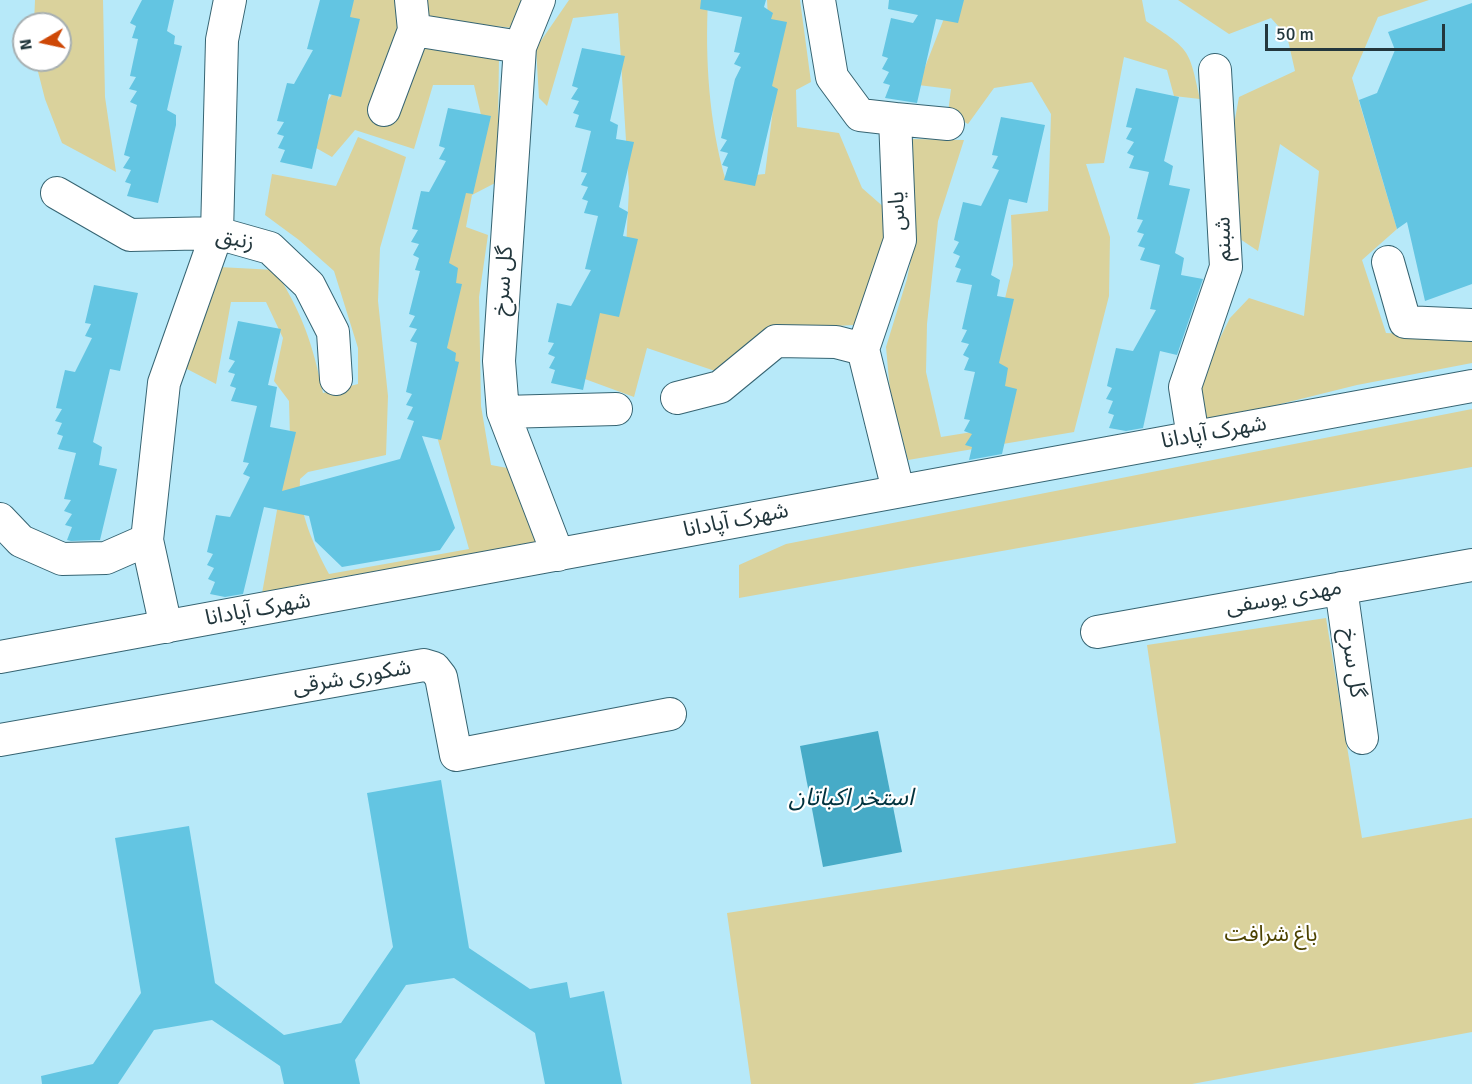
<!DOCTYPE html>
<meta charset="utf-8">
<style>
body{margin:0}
#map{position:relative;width:1472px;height:1084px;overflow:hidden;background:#b7e9f9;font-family:Signika,sans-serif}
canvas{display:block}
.north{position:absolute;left:12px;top:12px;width:60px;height:60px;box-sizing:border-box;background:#fff;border:2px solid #a7afb1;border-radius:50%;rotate:261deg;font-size:16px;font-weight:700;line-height:24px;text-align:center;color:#23373d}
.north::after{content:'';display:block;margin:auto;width:21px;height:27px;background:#ce4806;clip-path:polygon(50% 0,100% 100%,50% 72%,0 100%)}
.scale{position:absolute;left:1265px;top:24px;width:180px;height:27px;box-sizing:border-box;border:3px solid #23373d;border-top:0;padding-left:8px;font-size:18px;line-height:21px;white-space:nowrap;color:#23373d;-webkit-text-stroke:4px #fff;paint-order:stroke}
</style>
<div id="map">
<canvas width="1472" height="1084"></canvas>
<div class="north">N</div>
<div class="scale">50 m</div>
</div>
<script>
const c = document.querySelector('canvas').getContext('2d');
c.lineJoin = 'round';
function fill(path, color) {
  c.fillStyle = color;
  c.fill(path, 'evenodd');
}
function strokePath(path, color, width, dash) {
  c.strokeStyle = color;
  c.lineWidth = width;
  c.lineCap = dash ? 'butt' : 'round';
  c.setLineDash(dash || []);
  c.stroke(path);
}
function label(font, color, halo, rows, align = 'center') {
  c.font = font + ' Signika,"Noto Sans Arabic",sans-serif';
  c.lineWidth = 4.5;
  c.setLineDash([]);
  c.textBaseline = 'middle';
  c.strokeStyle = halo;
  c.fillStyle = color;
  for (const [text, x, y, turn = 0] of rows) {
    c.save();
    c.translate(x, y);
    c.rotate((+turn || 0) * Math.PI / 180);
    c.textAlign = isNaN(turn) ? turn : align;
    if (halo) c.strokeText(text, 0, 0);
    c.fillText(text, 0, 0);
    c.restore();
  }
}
fill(new Path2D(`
 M35,0H103L105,97L116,172L62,143L45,99L35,60H60V24H34Z
 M346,0H398L401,27L370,116L391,125L422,46L499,59L497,182L472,195L466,227L488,235L479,297L481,406L491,465L513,469L544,545L328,579L261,599L290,438L289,401L274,381L283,338L266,302H231L216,384L187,369L196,321L219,267L275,270C303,315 312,342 323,393L358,384V348L334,271L299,240L265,215L272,174L336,186L358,137L406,157L380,248L378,301L388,396L386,455L308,472L300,479C298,512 314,546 329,574L469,549L438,440L449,381L441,234L481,115L474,85H433L414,149L355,130L332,157L302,140L346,73Z
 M424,0H523L513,28L427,19Z
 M569,0H708C705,59 709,121 725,178L765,174L773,109L767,0H800L811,82L796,90L797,127L839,133L862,188L886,209L884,239L854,325L766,330L718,372L647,348L634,397L574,375L626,249L629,188L618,13L573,18L547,106L539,98L536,48Z
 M948,0H1142L1146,21C1190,50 1189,48 1200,99L1174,96L1167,70L1124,57L1104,163L1086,164L1110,237L1109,296L1074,432L908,460L890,391L886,347L907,279L914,244L911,139L964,140L938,221L927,324L926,372L941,437L997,428L991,357L1013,265L1011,215L1048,211L1051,114L1032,82L994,88L968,124L948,113L951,89L918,85L943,21Z
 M1178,0H1429L1378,17L1352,78L1397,229L1362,260L1386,333L1472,337V363L1357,385L1204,423L1197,384L1230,318L1249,298L1304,316L1319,171L1280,144L1258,251L1237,237L1233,130L1239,97L1295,71L1287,36L1271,18L1229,34Z
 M1472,409V467L739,598V565L786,544Z
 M1326,618L1362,838L1472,818V1032L1192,1084H751L727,913L1176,843L1147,645Z`), '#dad29c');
fill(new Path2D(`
 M878,731L902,852L823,867L800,746Z`), '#47abc7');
fill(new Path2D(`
 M142,0H174L167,31L175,36L174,44L182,46L167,110L176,115V125L158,203L127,196L131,184L125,182L131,170L123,168L130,157L124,155L137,105L130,102L137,91L129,89L136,77L130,76L138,39L132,38L136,26L130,23Z
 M320,0H354L350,17L360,19L341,97L329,94L312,169L280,162L285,150L278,148L284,136L277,134L284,122L277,121L287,83L294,84L313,50L307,49Z
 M701,0H766L764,7L773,13L771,19L787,22L772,86L778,89L755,186L724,180L728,167L722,165L728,153L720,151L727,140L721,138L735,79L741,67L734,64L740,53L734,52L742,17L700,9Z
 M889,0H964L958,23L936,19L917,103L885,98L890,85L883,83L889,72L882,69L888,58L882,56L891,18L913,23L918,15L888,9Z
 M1472,3V284L1425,301L1407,222L1397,229L1359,100L1377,93L1395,50L1388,32Z
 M582,48L625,56L610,121L618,125L616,139L634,142L619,207L628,212L623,236L638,239L619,317L600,313L583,390L551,383L555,370L549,368L555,357L548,354L554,343L548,342L557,303L571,306L591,270L585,269L598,216L584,213L588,201L582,199L588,187L581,185L587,173L581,172L591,131L575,127L579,115L573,113L579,101L571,99L578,88L572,86Z
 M1136,88L1179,97L1164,161L1173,166L1169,185L1190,189L1175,253L1184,258L1181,275L1203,279L1177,355L1160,351L1143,428L1126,431L1109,428L1114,415L1108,413L1113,401L1106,399L1112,388L1107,386L1116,348L1133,351L1156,310L1150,309L1160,265L1140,260L1145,248L1138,246L1144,234L1137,232L1143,220L1137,219L1149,172L1129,168L1134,156L1127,153L1134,142L1126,139L1132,128L1126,127Z
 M448,108L491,116L473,194L466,193L449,263L458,268L456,283L462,284L447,348L456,353L455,361L459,362L441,440L422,436L455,528L440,550L342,567L315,541L309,516L264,507L243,594L225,597L210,594L215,582L208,579L214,568L207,565L213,554L207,552L216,515L230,517L250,477L243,474L249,463L243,462L257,406L231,401L236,388L230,386L235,374L228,372L235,361L229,359L238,321L281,329L268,385L277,387L270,427L296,432L282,491L400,459L414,421L407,419L413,407L406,405L412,394L406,392L417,343L410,341L417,329L409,327L415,316L409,314L420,271L415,270L419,258L413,255L419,244L411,242L418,230L412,229L421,191L429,192L446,161L439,159L445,148L439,146Z
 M1001,117L1045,125L1027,203L1009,199L991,275L1000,280L997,296L1014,299L999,363L1008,368L1005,386L1017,389L1002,454L969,460L972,447L965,445L972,434L964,431L970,420L964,419L975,372L964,370L969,358L963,355L969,344L961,342L967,330L962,329L972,285L956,282L961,269L955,267L960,256L953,253L959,242L954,240L963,202L981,206L999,170L992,168L998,156L992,155Z
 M94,285L138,293L120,371L110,369L93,442L102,447L99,465L117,469L100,540L71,541L67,540L72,527L65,525L72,514L64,511L71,500L64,499L76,453L58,449L63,436L57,434L62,423L55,421L62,409L56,408L65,370L75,372L92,338L85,336L91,324L85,323Z
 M441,780L469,948L530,989L567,982L570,998L604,991L622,1084H545L535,1033L454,978L406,985L355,1060L360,1084H284L280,1066L212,1020L154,1030L118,1084H42L41,1076L93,1064L141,993L115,838L189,826L215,983L284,1035L341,1023L393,947L367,793Z`), '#63c5e2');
const minor = new Path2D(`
 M539,0L520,47L499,361L503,412L558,555
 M819,0L832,77L860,115L895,119L900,240L863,349L898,490
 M414,30L520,47
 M384,110L414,30L411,0
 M895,119L948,124
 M57,193L130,235L217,233L270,248L309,285L333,332L336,379
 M1388,262L1405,322L1472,325
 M677,398L720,387L776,341L836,342L863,349
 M503,412L616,409
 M1193,437L1185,387L1226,267L1215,70
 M0,519L21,541L62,559L106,558L147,540L164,383L217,233L222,40L230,0
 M147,540L166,627
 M1341,588L1362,738
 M1097,632L1472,565
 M0,657L1472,386
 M0,740L424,665L434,668L441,677L456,755L670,714`);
strokePath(minor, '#366472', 34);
strokePath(minor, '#fff', 32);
label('22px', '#23373d', '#fff', [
 ["یاس",898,211,-92],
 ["شبنم",1224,239,-91],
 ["زنبق",235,240,12],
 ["گل سرخ",504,281,-86],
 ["شهرک آپادانا",1214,433,-10],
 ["شهرک آپادانا",736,521,-11],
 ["مهدی یوسفی",1284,598,-10],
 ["شهرک آپادانا",258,610,-10],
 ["گل سرخ",1352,663,82],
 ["شکوری شرقی",352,678,-10]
]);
label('22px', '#4c4200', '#fff', [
 ["باغ شرافت",1271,935]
]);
label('italic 24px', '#01323e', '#fff', [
 ["استخر اکباتان",851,799]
]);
</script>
